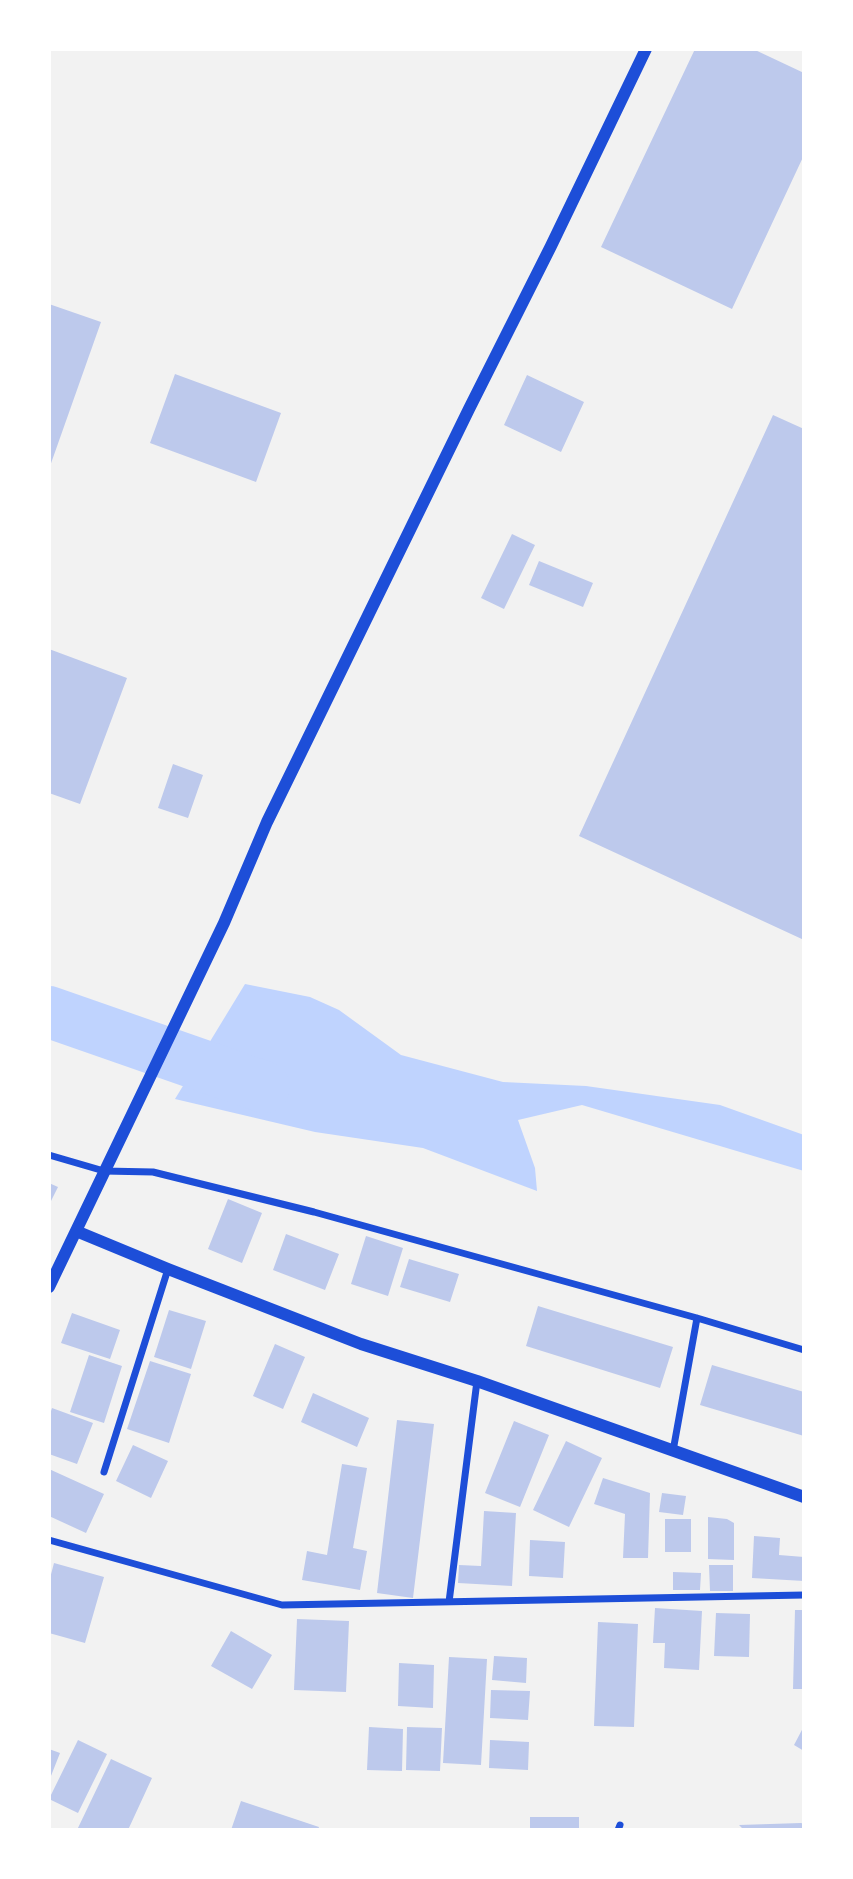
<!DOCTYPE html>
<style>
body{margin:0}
#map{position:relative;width:853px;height:1879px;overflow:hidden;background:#f2f2f2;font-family:Poppins,sans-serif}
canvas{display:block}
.frame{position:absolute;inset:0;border:51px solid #fff;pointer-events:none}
</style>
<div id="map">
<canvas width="853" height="1879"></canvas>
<div class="frame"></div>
</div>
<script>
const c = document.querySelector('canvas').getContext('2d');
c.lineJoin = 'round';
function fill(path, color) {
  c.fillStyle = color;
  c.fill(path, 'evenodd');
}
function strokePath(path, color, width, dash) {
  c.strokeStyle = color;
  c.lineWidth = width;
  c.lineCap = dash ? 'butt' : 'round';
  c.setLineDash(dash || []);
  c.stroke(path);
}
fill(new Path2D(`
 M245,984L310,997L339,1010L401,1055L503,1082L586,1086L720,1105L804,1135V1171L582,1105L518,1120L535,1168L537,1191L423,1148L315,1132L175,1099Z`), '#bfd3fe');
strokePath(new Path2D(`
 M49,1012L264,1087`), '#bfd3fe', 52);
fill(new Path2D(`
 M695,49H753L804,73V155L732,309L601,247Z
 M49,304L101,322L49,469Z
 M175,374L281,413L256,482L150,443Z
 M527,375L584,402L561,452L504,425Z
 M773,415L804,429V940L579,836Z
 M512,534L535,545L504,609L481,598Z
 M539,561L593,583L583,607L529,585Z
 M49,649L127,678L80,804L49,793Z
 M173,764L203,775L188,818L158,808Z
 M49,1183L58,1187L49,1205Z
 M228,1199L262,1213L242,1263L208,1249Z
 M286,1234L339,1254L325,1290L273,1270Z
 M366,1236L403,1248L388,1296L351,1284Z
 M409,1259L459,1274L450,1302L400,1287Z
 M538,1306L673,1347L660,1388L526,1346Z
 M169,1310L206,1321L191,1369L154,1357Z
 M72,1313L120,1330L110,1359L61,1343Z
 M275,1344L305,1357L283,1409L253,1396Z
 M89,1355L122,1366L104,1423L70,1412Z
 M150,1361L191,1374L169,1443L127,1429Z
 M712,1365L804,1392V1436L700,1405Z
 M313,1393L369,1418L357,1447L301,1422Z
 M52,1408L93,1423L77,1464L49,1454V1417Z
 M397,1420L434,1424L413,1598L377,1593Z
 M514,1421L549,1435L520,1507L485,1493Z
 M566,1441L602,1458L569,1527L533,1510Z
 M133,1445L168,1461L151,1498L116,1481Z
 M342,1464L367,1468L353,1548L367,1551L360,1590L302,1580L307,1551L327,1555Z
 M49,1469L104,1494L86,1533L49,1516Z
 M603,1478L650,1493L648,1558H623L625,1514L594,1504Z
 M662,1493L686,1496L683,1515L659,1512Z
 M484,1511L516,1513L512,1586L458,1583L459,1565L481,1566Z
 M708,1517L727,1519L734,1523V1560L708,1559Z
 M665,1519H691V1552H665Z
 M754,1536L780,1538L779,1555L804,1557V1581L752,1578Z
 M530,1540L565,1542L563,1578L529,1576Z
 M54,1563L104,1577L85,1643L49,1633V1582Z
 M709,1565H733V1591H710Z
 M673,1572L701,1573L700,1590H673Z
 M655,1608L702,1611L699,1670L664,1668L665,1643H653Z
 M795,1610H804V1689H793Z
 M716,1613L750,1614L749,1657L714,1656Z
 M297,1619L349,1621L346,1692L294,1690Z
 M598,1622L638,1624L634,1727L594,1726Z
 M231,1631L272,1655L252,1689L211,1666Z
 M494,1656L527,1658L526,1683L492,1680Z
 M449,1657L487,1659L481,1765L443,1763Z
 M399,1663L434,1665L433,1708L398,1706Z
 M491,1690L530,1691L528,1720L490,1718Z
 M804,1726V1751L794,1745Z
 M369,1727L403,1729L402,1771L367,1770Z
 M407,1727L442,1728L440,1771L406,1770Z
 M78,1740L107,1754L78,1813L49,1799Z
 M490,1740L529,1742L528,1770L489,1768Z
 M49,1749L60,1753L49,1781Z
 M111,1759L152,1778L128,1830H77Z
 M241,1801L319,1827L318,1830H231Z
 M530,1817H579V1830H530Z
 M801,1823L804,1824V1830H744L739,1825Z`), '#bdc9ec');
strokePath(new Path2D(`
 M49,1155L104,1171L153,1172L314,1212L697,1318
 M673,1451L697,1318L804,1350
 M104,1472L168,1269
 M49,1540L282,1605L804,1595
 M449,1602L477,1381
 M618,1830L620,1825`), '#1d4ed8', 7);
strokePath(new Path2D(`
 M76,1231L168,1269L361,1344L477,1381L804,1497
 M49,1287L224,923L267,822L469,409L551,246L646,49`), '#1d4ed8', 12);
</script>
